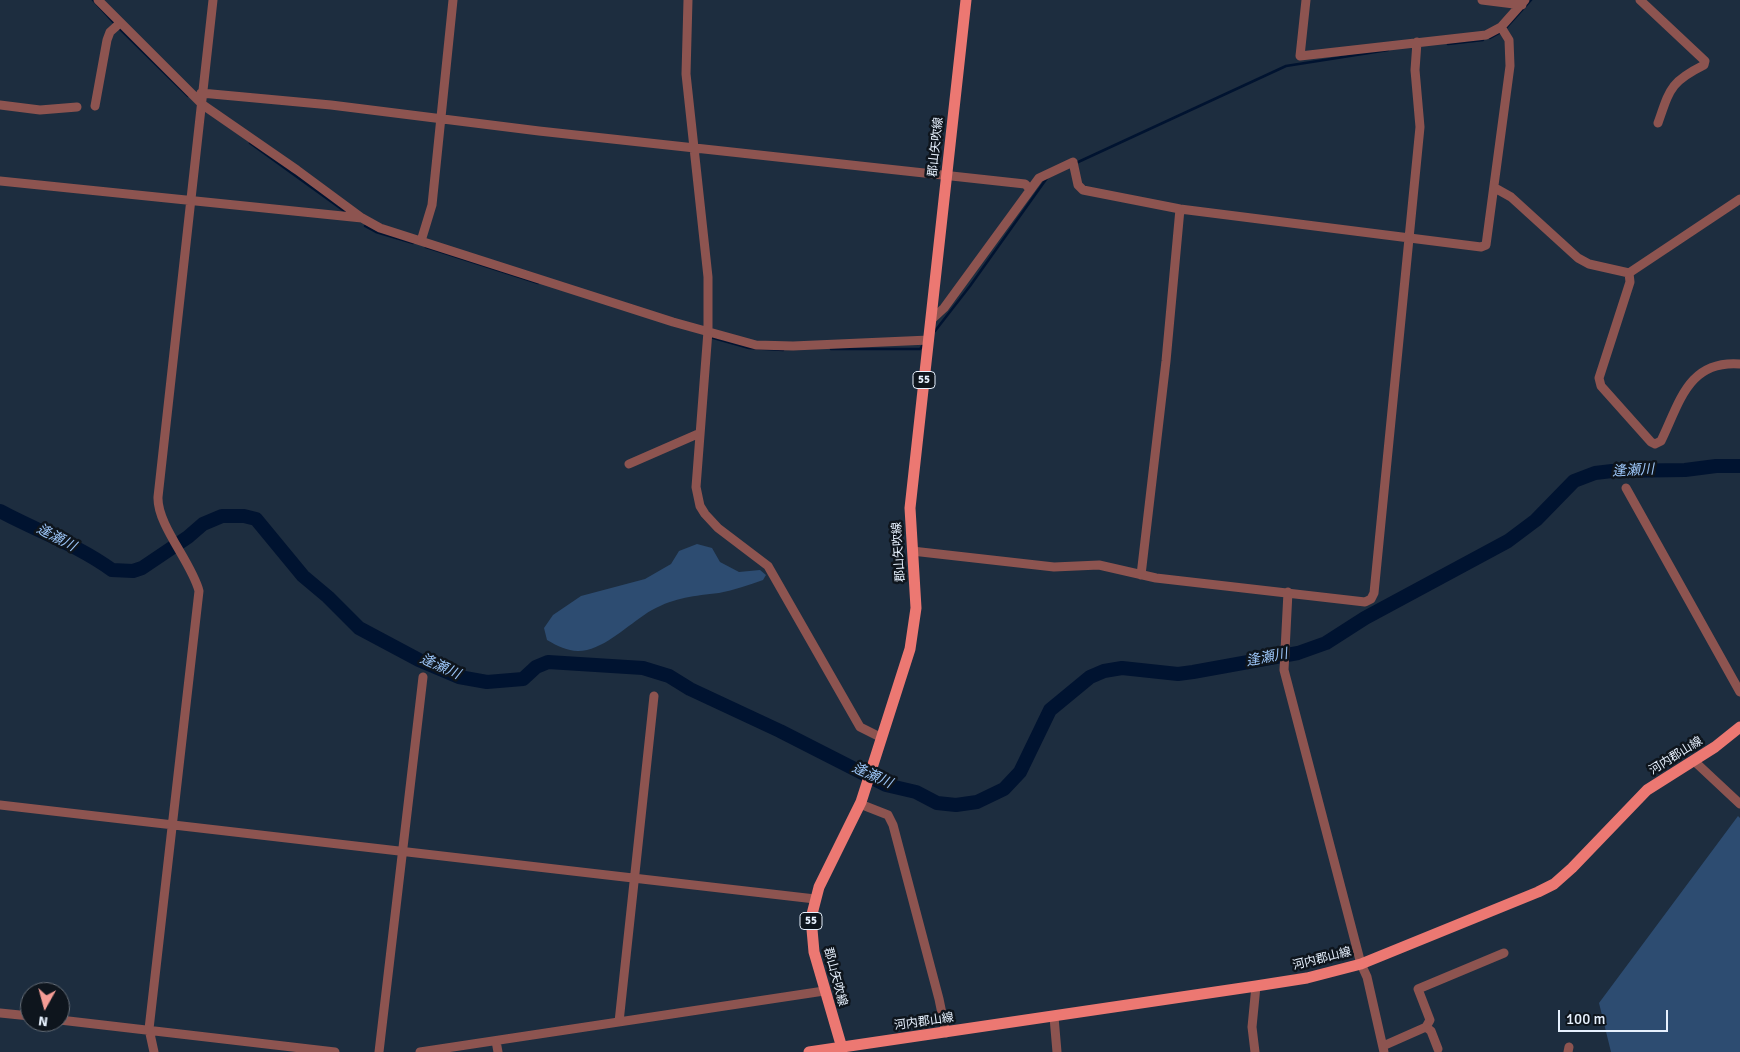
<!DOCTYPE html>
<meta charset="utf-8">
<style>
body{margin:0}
#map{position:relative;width:1740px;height:1052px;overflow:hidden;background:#1d2d3f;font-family:Signika,sans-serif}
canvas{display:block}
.north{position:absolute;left:20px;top:982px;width:50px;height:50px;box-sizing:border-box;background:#0e151d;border:1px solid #656d77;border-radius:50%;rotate:187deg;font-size:14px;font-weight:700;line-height:20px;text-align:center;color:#e7f1fe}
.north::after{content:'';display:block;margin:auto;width:18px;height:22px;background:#f59c95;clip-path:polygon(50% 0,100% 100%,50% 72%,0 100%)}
.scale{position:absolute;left:1558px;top:1010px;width:110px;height:22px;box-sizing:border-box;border:2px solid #e7f1fe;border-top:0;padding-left:6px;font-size:15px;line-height:18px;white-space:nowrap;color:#e7f1fe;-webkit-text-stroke:4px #0e151d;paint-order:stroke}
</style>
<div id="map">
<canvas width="1740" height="1052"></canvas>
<div class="north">N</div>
<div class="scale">100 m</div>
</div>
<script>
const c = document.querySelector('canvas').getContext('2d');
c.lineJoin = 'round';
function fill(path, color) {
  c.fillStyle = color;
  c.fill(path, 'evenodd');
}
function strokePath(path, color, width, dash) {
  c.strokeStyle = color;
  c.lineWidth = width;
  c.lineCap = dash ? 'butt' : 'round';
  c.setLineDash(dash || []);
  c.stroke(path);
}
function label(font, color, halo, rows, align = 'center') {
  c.font = font + ' Signika,"Noto Sans JP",sans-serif';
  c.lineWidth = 5;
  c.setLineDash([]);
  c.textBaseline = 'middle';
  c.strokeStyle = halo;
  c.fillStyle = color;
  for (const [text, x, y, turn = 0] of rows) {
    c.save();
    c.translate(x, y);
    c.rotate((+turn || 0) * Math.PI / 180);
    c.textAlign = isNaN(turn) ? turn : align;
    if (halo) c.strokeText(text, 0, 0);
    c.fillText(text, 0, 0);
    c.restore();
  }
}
fill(new Path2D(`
 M697,544L712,548L720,562L739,572L760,570L766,575L763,580C749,585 734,590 719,593C694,596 676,597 652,610C631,622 611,644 587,650C571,653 561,648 547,640L544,628L553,615L581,596L645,579L671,564L679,551Z
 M1738,816L1740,818V1052H1611L1599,1003Z`), '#2d4c71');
strokePath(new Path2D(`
 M93,0L115,24
 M119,28L188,96
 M1505,29L1531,0
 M1490,38L1501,32
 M1448,44L1483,40
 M250,143L347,213
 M1076,163L1286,66L1388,50
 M365,226L376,232L413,243
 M426,247L538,283
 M935,331L970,286L1047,178
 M710,337L749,348L783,350
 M831,349H920L923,345`), '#001330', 2.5);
strokePath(new Path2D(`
 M0,511C37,531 78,545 112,570L133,571L142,568L188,537L203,524L222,516H244L256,519L303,576L328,597L359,628L419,660L459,677L487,682L523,679L536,667L548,662L643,668L669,676L690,689L780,731L886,785L916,792L937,803L956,805L977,802L1004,789L1020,772L1050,710L1090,677L1104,671L1122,668L1178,674L1193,672L1298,653L1326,643L1365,618L1508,541L1536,520L1574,481L1595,473L1612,471L1685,470L1716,466H1740`), '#001330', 14);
strokePath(new Path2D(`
 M98,0L203,105L297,170L362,218L380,228L673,322L756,345L793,346L929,340
 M688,0L686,74L708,277V331L696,487L700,506L705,514L718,528L768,566L860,727L882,738
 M1306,0L1300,56L1486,35L1501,27L1525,0
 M1482,0L1522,5
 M1640,0L1705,61L1704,65C1670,82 1670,89 1658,123
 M201,93L331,105L539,131L1025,184L1030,189
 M0,105L40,110L77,107
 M95,106L107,40L110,32L120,23
 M0,181L362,218
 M1495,188L1511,197L1578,258L1589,264L1629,273L1740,199
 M421,241L432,205L453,0
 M1629,273L1630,282L1599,378L1601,386L1651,442L1655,444L1661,441C1680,402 1688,360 1740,364
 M931,320L944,308L1039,178L1073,162L1078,185L1083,190L1180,209L1481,247L1486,245L1510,66L1509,40L1501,27
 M629,464L700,433
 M1626,488L1740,692
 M912,551L1054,567L1099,565L1156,578L1365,602L1371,599L1374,593L1420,127L1415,70L1417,42
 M1141,575L1166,361L1180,209
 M1288,592L1284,670L1361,964L1367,977L1384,1052
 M1693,760L1740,804
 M860,804L888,815L893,825L939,999L946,1033
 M0,805L815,899
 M0,1013L30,1016
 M1054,1017L1057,1052
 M60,1020L335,1052
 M619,1022L654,696
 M1426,1027L1430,1020L1418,989L1504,953
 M496,1041L498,1052
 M1383,1046L1426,1027L1431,1031L1438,1049
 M154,1052L149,1029L199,591C192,563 157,525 158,497L213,0
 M379,1052L423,677
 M420,1052L824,991
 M1255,1052L1252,1027L1256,986
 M1568,1052L1569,1047`), '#8d5450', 9);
strokePath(new Path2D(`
 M842,1048L814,952L811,918L819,887L861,802L910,649L916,608L910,508L966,0
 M809,1052L1256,986L1307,978L1361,964L1538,892L1554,884L1572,868L1647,790L1715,747L1740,727`), '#ec7872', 11);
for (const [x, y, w] of [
 [924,380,22],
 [811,921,22]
]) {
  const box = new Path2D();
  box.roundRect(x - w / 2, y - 8.5, w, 17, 4);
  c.fillStyle = '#0e151d';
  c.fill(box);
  strokePath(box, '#e7f1fe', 1);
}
label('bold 11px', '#e7f1fe', null, [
 ["55",924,380],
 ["55",811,921]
]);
label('12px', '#e7f1fe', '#0e151d', [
 ["郡山矢吹線",936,147,-84],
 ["郡山矢吹線",899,552,-94],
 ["河内郡山線",1676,756,-32],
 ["河内郡山線",1322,959,-14],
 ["郡山矢吹線",835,977,75],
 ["河内郡山線",924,1022,-8]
]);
label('italic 14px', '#9bc4f6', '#0e151d', [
 ["逢瀬川",1633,471,-3],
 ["逢瀬川",56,538,28],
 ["逢瀬川",1267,658,-11],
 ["逢瀬川",440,667,24],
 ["逢瀬川",872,776,24]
]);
</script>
